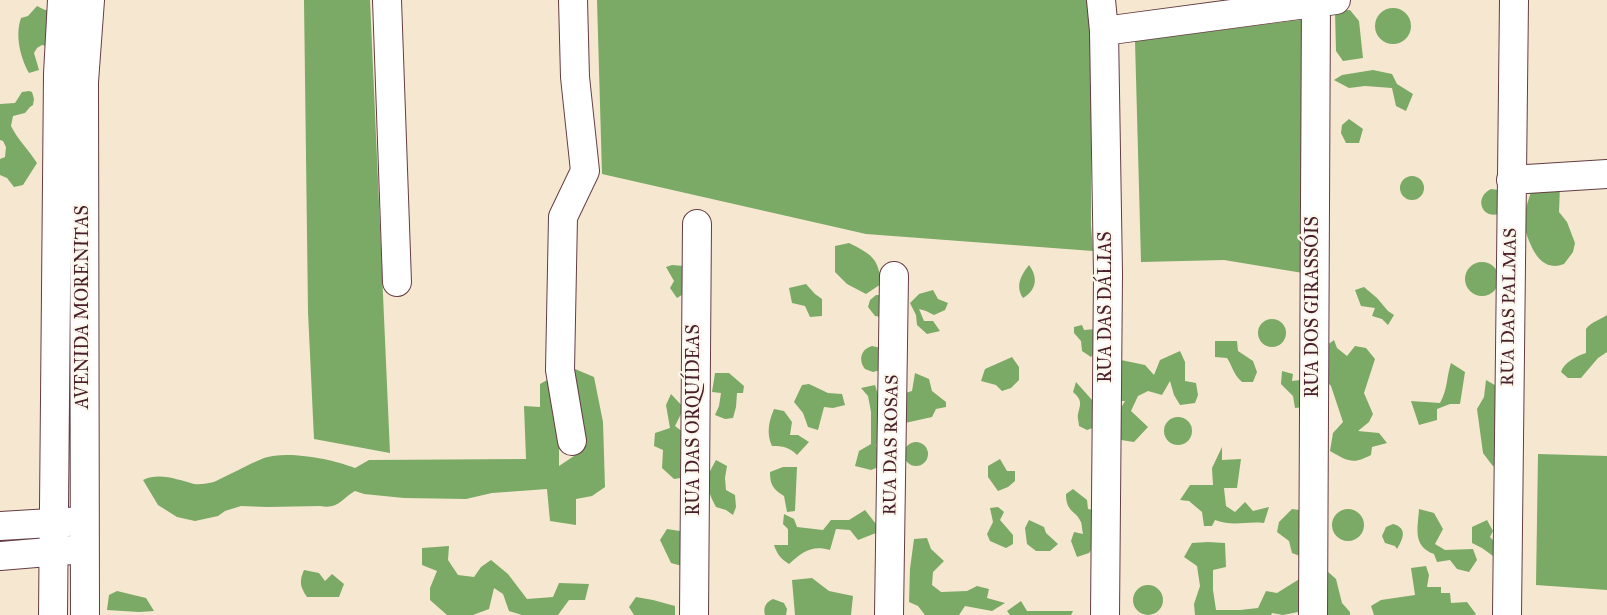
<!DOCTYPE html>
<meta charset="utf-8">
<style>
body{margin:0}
canvas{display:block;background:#f6e7d0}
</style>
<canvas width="1607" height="615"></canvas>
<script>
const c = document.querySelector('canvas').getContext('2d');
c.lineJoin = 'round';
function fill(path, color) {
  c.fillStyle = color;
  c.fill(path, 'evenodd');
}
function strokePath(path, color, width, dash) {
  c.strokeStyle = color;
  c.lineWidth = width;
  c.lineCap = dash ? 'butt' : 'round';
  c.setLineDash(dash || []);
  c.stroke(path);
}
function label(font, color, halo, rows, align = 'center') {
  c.font = font + ' "IM FELL Great Primer",serif';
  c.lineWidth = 4.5;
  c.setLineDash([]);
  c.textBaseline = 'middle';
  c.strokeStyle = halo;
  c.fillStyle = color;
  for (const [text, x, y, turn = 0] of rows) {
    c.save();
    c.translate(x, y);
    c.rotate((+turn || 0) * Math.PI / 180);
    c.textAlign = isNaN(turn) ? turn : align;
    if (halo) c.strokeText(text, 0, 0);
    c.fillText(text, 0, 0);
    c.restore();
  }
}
fill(new Path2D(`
 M304,0H370L390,453L314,439L308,312Z
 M597,0H1087L1091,40V225L1093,251L866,234L602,174Z
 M37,6L45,10H52L50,47L42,45L37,48L34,53L39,70L29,73C20,57 15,35 21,18L28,16Z
 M1375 26a18 18 0 1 1 36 0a18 18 0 1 1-36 0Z
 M1350,10L1359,21L1363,58L1343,61L1336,51L1335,11Z
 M1307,19L1309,274L1224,260L1141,262L1135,41Z
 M1373,70L1392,74L1397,84L1413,94L1406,111L1396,106L1392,88L1365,86L1349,88L1334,80L1342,75Z
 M29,91L32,92L34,99L33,105L30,107L25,113L13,116L11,126C18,140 28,149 37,163L23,185L14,187L7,178L0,175V159L5,157L6,147L3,141L0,140V104L15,103L22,92Z
 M1349,119L1363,129L1359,143H1346L1341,133L1342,125Z
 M1400 188a12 12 0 1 1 24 0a12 12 0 1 1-24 0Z
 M1560,186L1559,212L1567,222L1575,243L1573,252L1564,264C1538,274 1529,242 1523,223V218L1532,188Z
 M1491,189L1499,190V214C1481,219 1474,197 1491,189Z
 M849,243C871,254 879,258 881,284L866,294L847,284L835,272V246Z
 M1465 279a17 17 0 1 1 34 0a17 17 0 1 1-34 0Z
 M672,265L684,266L685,293L677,298L670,288L674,281L666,267Z
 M1029,265C1038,277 1037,290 1023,298C1015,286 1021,275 1029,265Z
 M806,284L815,294L822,299V316L810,317L805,306L792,303L789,288Z
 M1364,287L1377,298L1388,311L1394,315L1388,325L1382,319L1372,316L1375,308L1361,306L1355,290Z
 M933,290L938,299L948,303L945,310L934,315L926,311L919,309L924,321H933L940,331L927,334L917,325L916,315L910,303L919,294Z
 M876,295H883L882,317L875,316L868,307L870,300Z
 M1607,315V352L1598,358L1581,378H1568L1561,372C1564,362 1577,356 1586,353V329C1591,322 1600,320 1607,315Z
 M1258 333a14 14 0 1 1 28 0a14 14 0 1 1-28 0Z
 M1082,325L1084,330L1096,329V351L1091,357L1082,351L1081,341L1074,333V327Z
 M1334,340L1337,348L1347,356L1355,346L1366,348L1375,359L1364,393L1373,414L1369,422L1358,431L1379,433L1387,443L1372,447L1371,455C1352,465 1348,461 1330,451L1333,433L1343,422L1331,386L1322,376L1326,346Z
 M1215,341H1237L1238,351L1253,361L1257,372L1253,382H1242C1233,374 1233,367 1227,358L1215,357Z
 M872,346L881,348V370L873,372L865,369C858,360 861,349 872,346Z
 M1180,351L1185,362V381L1196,383L1198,395L1195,403L1180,405L1174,395L1170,381L1162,395L1148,391L1138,396L1131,411L1148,427L1134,442L1121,440C1115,424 1116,415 1125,401H1114L1121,360L1145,365L1154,375L1160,360Z
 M1012,357L1019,367V380L1011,388L1002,391L996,385L981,381L985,369Z
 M1451,363L1465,372L1460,404H1450L1437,409V420L1419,425L1411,401L1440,403C1448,388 1446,379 1451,363Z
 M568,366L594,377L603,422L605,487L592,496L576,499V525L550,521L547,489L492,493L466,499L404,498L364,494L355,491C342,498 338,510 320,506L267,507L241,506L225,511L218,516L195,521L177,517L158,505L143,480C160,472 178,480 194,484C201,485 208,483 214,482C231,474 247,465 264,458C287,450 333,459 355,468L369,460L526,459L524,406L540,407V384L549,379L559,411V466L580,452Z
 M1282,371L1293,374L1292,381L1300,380L1305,388L1304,407L1295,408L1293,396L1281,384Z
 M715,373H729L744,386L743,393H737L736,407L733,418L725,419L715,415L719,406L721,393L712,392Z
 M915,373L929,379L932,391L946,402V407L936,409L932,417L905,423L902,394L912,391Z
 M1486,380L1507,392L1499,470L1492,465L1483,453L1477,409L1484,397Z
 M1076,382L1092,400L1100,404L1098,426L1087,430L1079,426C1079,422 1077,417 1078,414C1081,403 1082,400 1073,392Z
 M809,384L828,393L842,394L845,405L833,408L824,407L818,430L808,427L803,413L794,402L802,385Z
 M875,385L880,401L884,436L876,445L881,453V466L871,470L855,466L859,451L871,444V412L868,396L861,388Z
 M671,394L684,408L675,426L688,436L687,477L674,479L662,468L663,450L654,446L655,433L670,428L666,405Z
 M774,409L784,411L792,422L790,435H798L809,442L797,455C789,447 783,446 772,446C766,433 769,421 774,409Z
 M1164 431a14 14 0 1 1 28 0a14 14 0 1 1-28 0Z
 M904 454a12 12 0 1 1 24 0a12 12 0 1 1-24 0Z
 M1222,447V460L1241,459L1237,488H1224L1226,506L1235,512L1245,502L1253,511L1269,507L1264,523C1244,521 1235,527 1215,520L1212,526H1204L1202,512L1189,501L1180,500L1190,485H1213L1212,468Z
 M1538,454L1607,456V590L1536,585Z
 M1000,459L1007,471H1015V481L1008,487L998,491L988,477V466Z
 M716,460L727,466L725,478L726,490L735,495L736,507L733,515L726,510L716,507C705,485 704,481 716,460Z
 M783,467H797L795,511L787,512L784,496C773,489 770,485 770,472Z
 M1073,489L1087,500L1088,509L1098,511L1101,525L1091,529L1094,546L1089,553L1077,557L1071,541L1074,532L1083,534C1082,530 1082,525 1081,522C1076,510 1066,513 1066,494Z
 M998,507L1004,512L1000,520L1013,535V544L1006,548L990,541L987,534L993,522L990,508Z
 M1292,509L1307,511L1305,558L1292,553L1289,541L1277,532L1279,522Z
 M1419,509L1434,513L1443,529L1435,544L1445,550L1473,549L1477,560L1469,572L1457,569L1450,560L1437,562L1434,554C1412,546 1418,528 1419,509Z
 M1332 525a16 16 0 1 1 32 0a16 16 0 1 1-32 0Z
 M865,510L876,524V533L858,540L850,530L836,529L830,550C811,545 803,552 789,564C781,559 777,554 774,545H788V529L783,524L784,514L794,519L797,527L823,530L831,520H849Z
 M1029,520L1044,527L1046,533L1058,544L1050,551H1036L1027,544L1025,528Z
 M1487,520L1493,531L1490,537L1497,544L1499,553L1493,556L1482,548L1472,543V527Z
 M1393,524C1408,528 1403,539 1397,549L1395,546L1385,543L1382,536L1386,527Z
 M667,529L686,532L690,568L671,563L660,540Z
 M927,538L931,549L944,561L933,572L932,585L941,592L967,591L977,586L989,589L987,598L1005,603L992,611L965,606L959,615H925L918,606L909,602L910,569L914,539Z
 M1208,542L1225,543L1226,567L1213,570V590L1216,610H1240L1258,608L1266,591L1277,593L1301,578L1309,592L1298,612L1283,615L1272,613L1271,615H1195L1194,604L1200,586L1197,566L1184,557L1192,543Z
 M449,546L448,560L458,575L474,577L481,567L491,560L508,574L527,599L553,597L559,583L589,584L585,600H569L558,615H522L509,611L503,594L494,588L489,609L473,615H447L430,600V588L437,571L422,565V548Z
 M1426,566L1429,575L1427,587H1441V593H1450L1451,603L1467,602L1476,614L1474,615H1374L1371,606L1381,600L1415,595L1411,568Z
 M304,570L319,573L325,581L332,574L344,584L339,597H307C300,587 299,581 304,570Z
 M1327,571L1336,579L1342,603L1350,612V615H1325V597Z
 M812,578L829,591L853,596L851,615H795L792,580Z
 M1133 600a15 15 0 1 1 30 0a15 15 0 1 1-30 0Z
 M117,591L146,598L154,611L139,612L107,610L109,595Z
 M636,597L653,600L675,606V615H634L629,607Z
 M773,599L784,603L787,609L786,615H765C763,607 766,602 773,599Z
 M1021,601L1027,611H1073L1071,615H1010L1007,611Z`), '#7aaa65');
const minor = new Path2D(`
 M387,0L397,282
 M1101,0L1104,31L1108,274L1105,615
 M1104,31L1336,0
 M1511,180L1607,174
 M572,441L560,370L563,217L585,171L575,77L573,0
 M0,526L84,521
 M0,556L84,549
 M694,615L697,224
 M889,615L894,276
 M1313,615L1316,0
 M1507,615L1514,0`);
const major = new Path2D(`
 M53,615L58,74L62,0
 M85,615L84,82L90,0`);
strokePath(minor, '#643d44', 30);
strokePath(major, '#643d44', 30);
strokePath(minor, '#fff', 28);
strokePath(major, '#fff', 28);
label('18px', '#4a1f2b', '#fbf7ec', [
 ["AVENIDA MORENITAS",84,307,-90],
 ["RUA DAS DÁLIAS",1107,307,-90],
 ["RUA DOS GIRASSÓIS",1314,307,-90],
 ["RUA DAS PALMAS",1510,307,-89],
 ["RUA DAS ORQUÍDEAS",695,420,-90],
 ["RUA DAS ROSAS",892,445,-89]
]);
</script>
